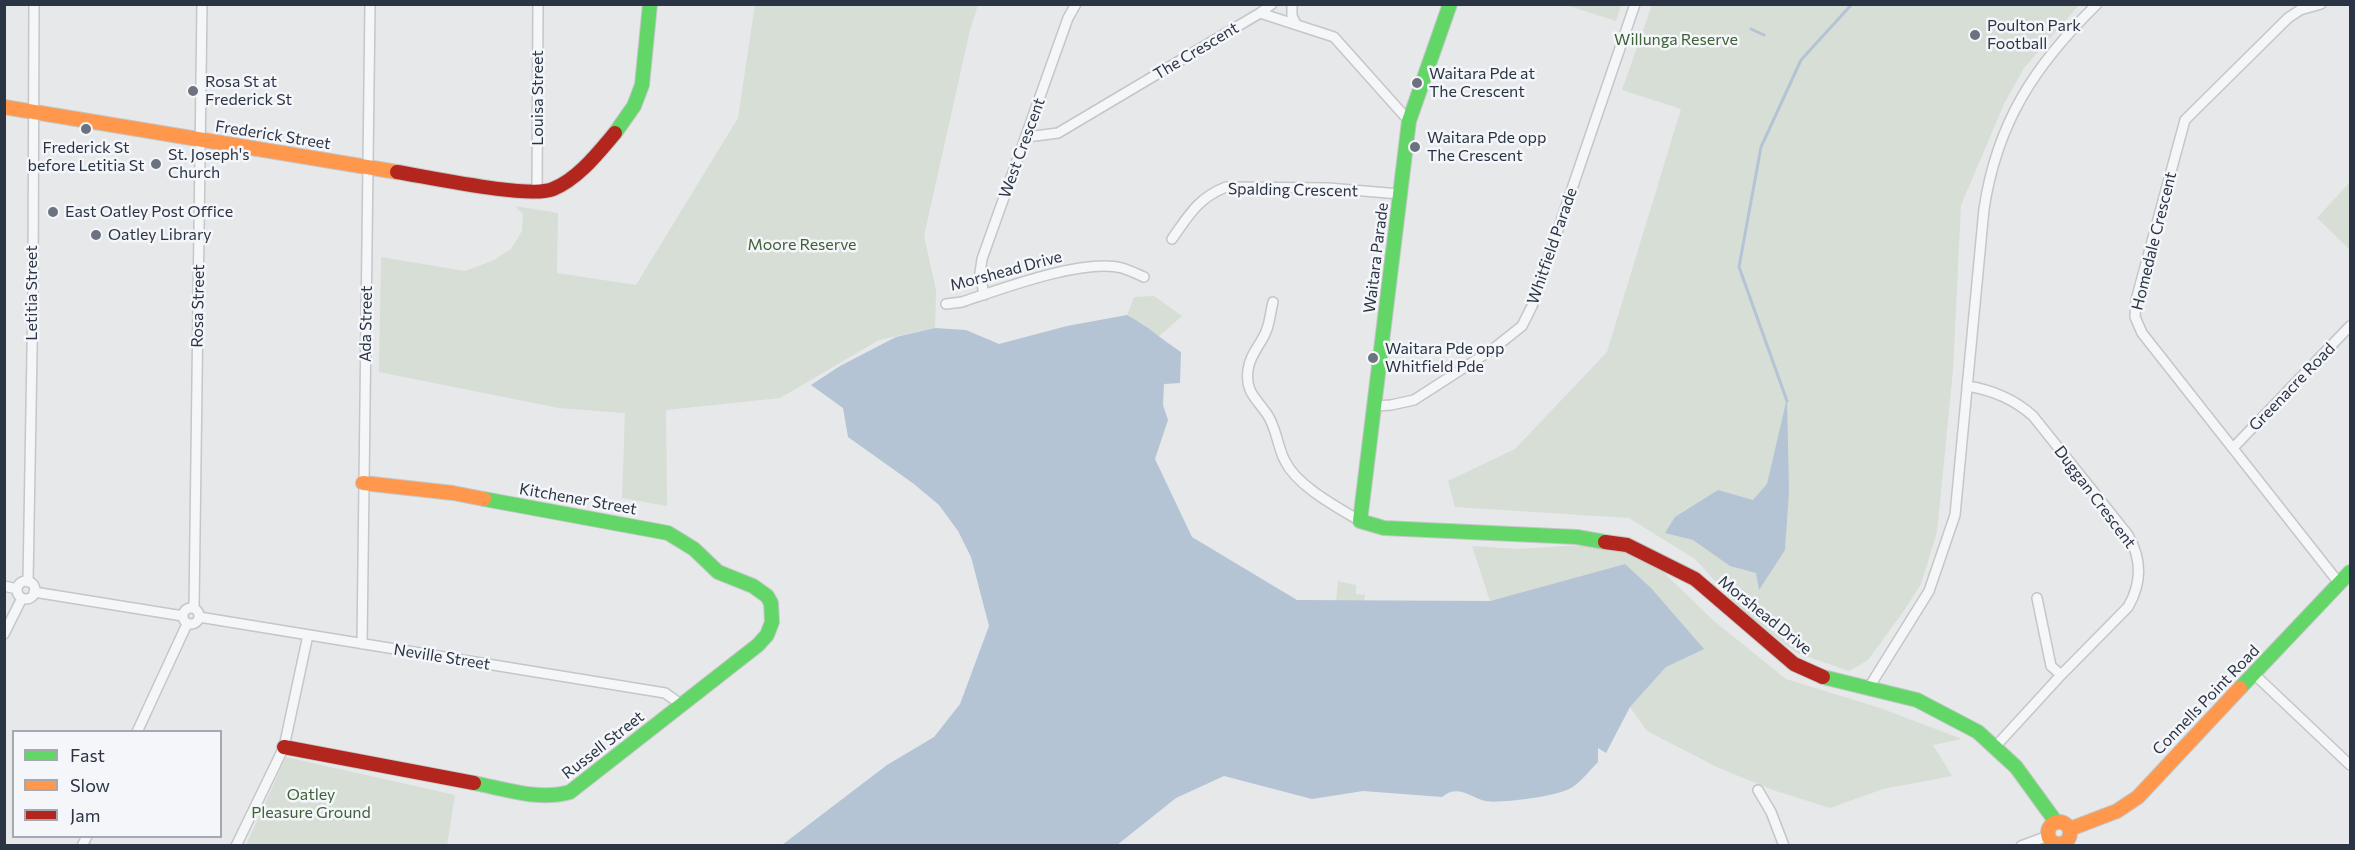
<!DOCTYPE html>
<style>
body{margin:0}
#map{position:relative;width:2355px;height:850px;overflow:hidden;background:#e6e8ea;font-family:Commissioner,sans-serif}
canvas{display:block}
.frame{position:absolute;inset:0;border:6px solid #2b3445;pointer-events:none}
.legend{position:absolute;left:12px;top:730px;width:210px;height:108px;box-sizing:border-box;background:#f4f6f9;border:2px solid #a4a8b1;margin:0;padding:8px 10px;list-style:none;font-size:18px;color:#2b3445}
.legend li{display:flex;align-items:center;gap:12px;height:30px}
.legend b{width:30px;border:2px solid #a4a8b1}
</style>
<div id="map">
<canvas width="2355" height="850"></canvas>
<div class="frame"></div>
<ul class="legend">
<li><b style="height:8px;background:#63d668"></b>Fast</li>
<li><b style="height:8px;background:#ff974d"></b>Slow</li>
<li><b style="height:8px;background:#b3261e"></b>Jam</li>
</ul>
</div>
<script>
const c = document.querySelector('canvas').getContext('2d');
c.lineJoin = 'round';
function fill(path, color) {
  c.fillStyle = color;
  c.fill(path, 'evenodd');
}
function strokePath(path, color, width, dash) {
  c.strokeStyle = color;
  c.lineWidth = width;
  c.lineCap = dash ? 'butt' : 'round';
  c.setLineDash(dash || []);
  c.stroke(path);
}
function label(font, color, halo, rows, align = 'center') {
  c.font = font + ' Commissioner,sans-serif';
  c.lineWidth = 5;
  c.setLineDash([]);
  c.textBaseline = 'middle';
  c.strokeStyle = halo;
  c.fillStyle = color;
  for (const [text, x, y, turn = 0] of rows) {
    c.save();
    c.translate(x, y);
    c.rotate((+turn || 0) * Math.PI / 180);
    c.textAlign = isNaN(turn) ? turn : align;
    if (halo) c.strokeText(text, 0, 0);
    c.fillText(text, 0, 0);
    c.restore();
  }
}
fill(new Path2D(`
 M755,5H978L970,30L924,236L936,290L935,328L879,340L780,398L666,410L667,506L622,498L625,413L559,408L379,372L381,257L465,271L494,260L511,249L522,231L523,214L515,206L558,213L557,273L636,285L738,118Z
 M1619,5H1621L1616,21L1566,5Z
 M1652,5H2079L2024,68L2004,104L1961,205L1953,370L1937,532L1921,584L1903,612L1868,660L1849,671L1797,653L1749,618L1695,559L1629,518L1455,507L1448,481L1515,449L1607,352L1681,109L1622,90Z
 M2350,182V250L2317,218Z
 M1154,296L1182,316L1158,337L1141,322L1127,315L1134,297Z
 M1583,545L1629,550L1656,565L1714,621L1786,679L1880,708L1962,739L1933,745L1952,776L1883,789L1830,808L1773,790L1719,768L1647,731L1630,707L1666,667L1625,564L1490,601L1472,546L1518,549Z
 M1338,581L1356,585V594L1364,595L1366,586L1364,601H1336Z
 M286,757L455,795L447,845H246Z`), '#d6ded6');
fill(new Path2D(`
 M1127,315C1146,324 1162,340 1181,352L1180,383L1164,384L1163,405L1168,420L1155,459L1192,537L1297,600L1490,601L1625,564L1651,588L1704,649L1666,667L1630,707L1606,753L1598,748V762C1590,770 1581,782 1571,788C1559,796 1498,804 1485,801C1469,796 1457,784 1442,797L1363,791L1312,799L1224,776L1176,798L1117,845H782L887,765L934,737L960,704L989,626L971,557L958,531L939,505L914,484L848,437L843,408L811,385L840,366L896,337L935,328L966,330L999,344L1067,326Z
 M1787,398L1789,491L1785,550L1759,590L1756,573L1730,566L1693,540L1665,533L1675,517L1718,490L1753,500L1767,484Z`), '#b4c4d5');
strokePath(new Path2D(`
 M1751,29L1764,35
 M1787,401L1739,267L1761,147L1801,60L1852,4`), '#b4c4d5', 3);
const street = new Path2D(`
 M1292,4V16L1296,24
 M2321,4L2300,10L2288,18L2185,120L2136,300L2135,317L2142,333L2339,583
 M1260,13L1272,4
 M1027,137L1058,133L1260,13L1334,37L1409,121
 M537,192L538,4
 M1172,239C1189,215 1198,198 1226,187L1328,188L1400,194
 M984,295L980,273L982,259L1068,18L1076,4
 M1273,302C1271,310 1270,320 1267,329C1262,344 1250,353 1248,370C1245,392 1256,398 1267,414C1277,429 1277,446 1285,461C1297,486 1337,507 1360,521
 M946,304L962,302C1001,289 1083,258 1122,268C1129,270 1137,274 1144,277
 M1967,386C1993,390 2014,399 2033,416L2128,535C2142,559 2142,583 2128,607L2061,675L1995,747
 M1375,406L1391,405L1414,400L1493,349L1522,326L1532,306L1635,4
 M2233,448L2350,326
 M17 590a9 9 0 1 1 18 0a9 9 0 1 1-18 0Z
 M28,582L33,294L34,4
 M4,586L17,589
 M34,592L183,616
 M2037,598L2051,666L2061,675
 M183 616a8 8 0 1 1 16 0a8 8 0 1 1-16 0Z
 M194,608L202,4
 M199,617L665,693L682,705
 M4,634L22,598
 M362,644L370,4
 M2254,674L2350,765
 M1868,689L1929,591L1955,515L1984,209C1997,122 2035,65 2097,4
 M137,732L187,624
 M1758,790L1771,812L1784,846
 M82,846L87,836
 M236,846L284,747L308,635
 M2021,846L2048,836`);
const fast = new Path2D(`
 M1450,4L1409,121L1360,521L1384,528L1577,537L1605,542
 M615,133L634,106L642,85L650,4
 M1823,677L1917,700L1978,732L2016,767L2056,822
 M2240,688L2350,572
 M474,783C505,789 539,801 570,792L758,645L767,635L772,622L771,603L767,596L753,586L718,572L694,549L668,533L484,499`);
const slow = new Path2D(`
 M4,107L397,172
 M363,483L453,493L484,499
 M2048 833a11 11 0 1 1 22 0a11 11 0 1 1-22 0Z
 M2070,829L2117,811L2138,797L2240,688`);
const jam = new Path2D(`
 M397,172C428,177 530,199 553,189C578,179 598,153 615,133
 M1605,542L1627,545L1695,579L1794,664L1823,677
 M284,747L474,783`);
strokePath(street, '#c4c6c8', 12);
strokePath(fast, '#c4c6c8', 16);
strokePath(slow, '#c4c6c8', 16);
strokePath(jam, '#c4c6c8', 16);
strokePath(street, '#f5f6f7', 9);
strokePath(fast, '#63d668', 14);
strokePath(slow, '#ff974d', 14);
strokePath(jam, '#b3261e', 14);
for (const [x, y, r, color] of [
 [1975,35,6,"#6c737f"],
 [1417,83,6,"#6c737f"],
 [193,91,6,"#6c737f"],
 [86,129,6,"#6c737f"],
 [1415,147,6,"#6c737f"],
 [156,164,6,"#6c737f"],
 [53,212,6,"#6c737f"],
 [96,235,6,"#6c737f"],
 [1373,358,6,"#6c737f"]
]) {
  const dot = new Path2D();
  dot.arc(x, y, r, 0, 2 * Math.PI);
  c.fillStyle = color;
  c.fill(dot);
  strokePath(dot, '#f4f6f9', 2);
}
label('16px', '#2b3445', '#f4f6f9', [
 ["Poulton Park",1987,26],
 ["Football",1987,44],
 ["Waitara Pde at",1429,74],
 ["The Crescent",1429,92],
 ["Rosa St at",205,82],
 ["Frederick St",205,100],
 ["Waitara Pde opp",1427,138],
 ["The Crescent",1427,156],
 ["Frederick St",86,148,"center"],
 ["before Letitia St",86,166,"center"],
 ["St. Joseph's",168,155],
 ["Church",168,173],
 ["East Oatley Post Office",65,212],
 ["Oatley Library",108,235],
 ["Waitara Pde opp",1385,349],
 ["Whitfield Pde",1385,367]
], 'left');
label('16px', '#3f6138', '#f4f6f9', [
 ["Willunga Reserve",1676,40],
 ["Moore Reserve",802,245],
 ["Oatley",311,795],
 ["Pleasure Ground",311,813]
]);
label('16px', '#2b3445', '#f4f6f9', [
 ["The Crescent",1196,51,-31],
 ["Louisa Street",538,98,-90],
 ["Frederick Street",273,135,9],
 ["West Crescent",1022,148,-70],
 ["Spalding Crescent",1293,190,1],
 ["Homedale Crescent",2154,241,-76],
 ["Whitfield Parade",1552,246,-71],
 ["Waitara Parade",1376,258,-83],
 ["Morshead Drive",1006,271,-15],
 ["Letitia Street",32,293,-90],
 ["Rosa Street",198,306,-89],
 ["Ada Street",366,324,-89],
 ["Greenacre Road",2292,387,-46],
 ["Duggan Crescent",2095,497,53],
 ["Kitchener Street",578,499,10],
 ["Morshead Drive",1765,615,39],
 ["Neville Street",442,657,9],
 ["Connells Point Road",2206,700,-46],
 ["Russell Street",603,745,-38]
]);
</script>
